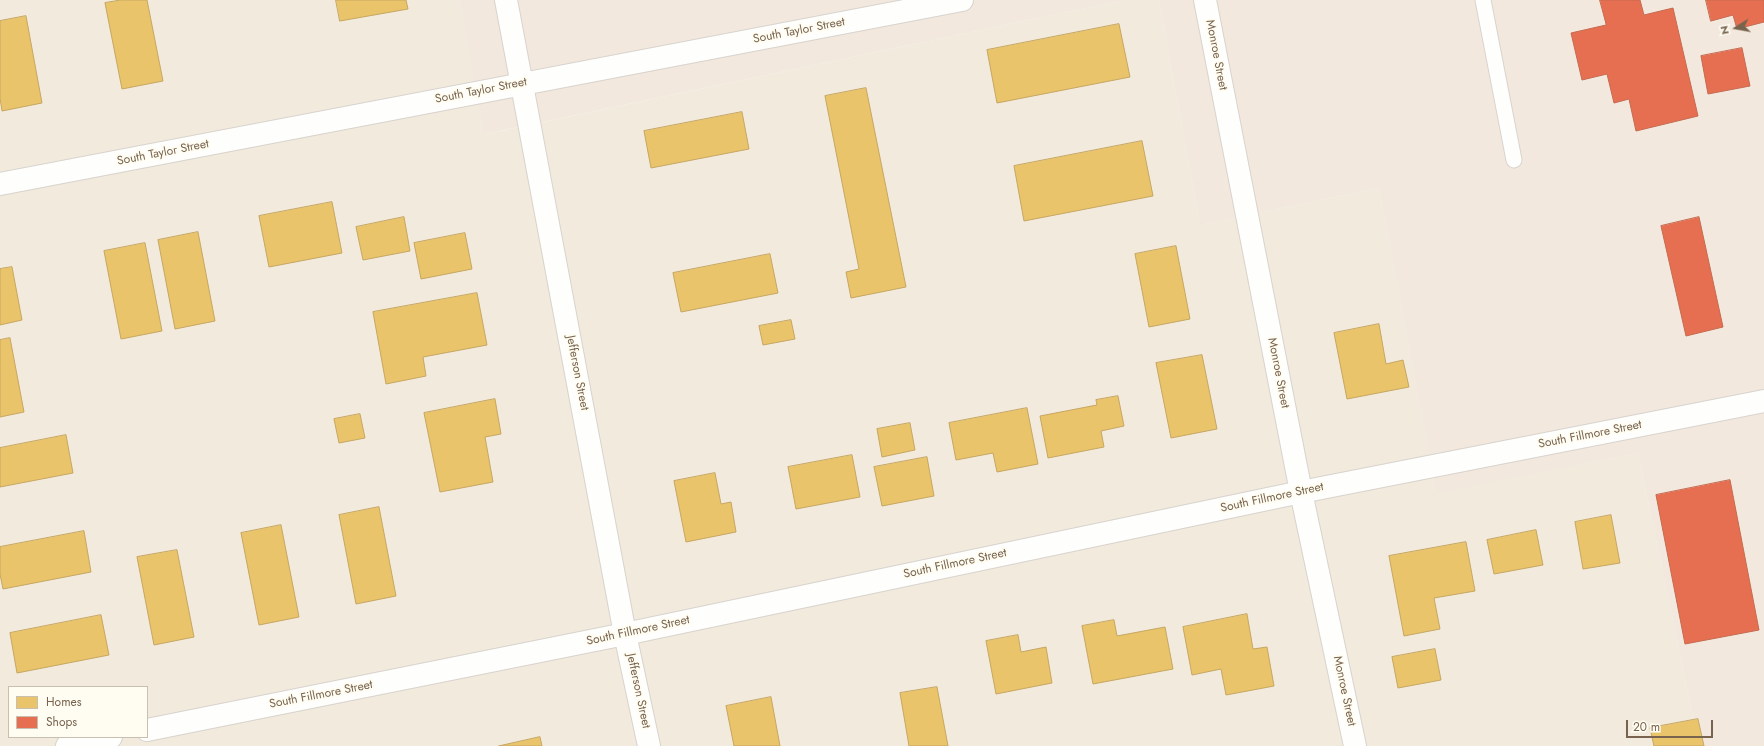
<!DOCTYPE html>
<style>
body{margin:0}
#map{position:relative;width:1764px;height:746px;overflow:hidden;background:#f8f6ef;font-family:Jost,sans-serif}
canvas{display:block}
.legend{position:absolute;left:8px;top:686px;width:140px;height:52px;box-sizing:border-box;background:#fffcf2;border:1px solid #c9bfb0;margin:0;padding:5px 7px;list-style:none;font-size:12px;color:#77634e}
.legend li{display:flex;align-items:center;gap:8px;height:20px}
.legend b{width:20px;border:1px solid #c9bfb0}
.north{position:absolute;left:1716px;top:8px;width:40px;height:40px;-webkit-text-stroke:3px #fffcf2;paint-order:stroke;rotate:259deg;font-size:11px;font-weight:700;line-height:16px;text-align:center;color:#77634e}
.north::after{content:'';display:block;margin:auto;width:14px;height:18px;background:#77634e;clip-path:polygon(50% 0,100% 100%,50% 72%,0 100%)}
.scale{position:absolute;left:1626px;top:720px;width:87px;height:18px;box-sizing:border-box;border:2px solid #77634e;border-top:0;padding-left:5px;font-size:12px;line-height:14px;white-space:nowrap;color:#77634e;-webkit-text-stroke:3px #fffcf2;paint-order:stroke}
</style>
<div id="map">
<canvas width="1764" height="746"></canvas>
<ul class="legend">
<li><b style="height:11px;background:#e9c46a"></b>Homes</li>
<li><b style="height:11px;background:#e76f51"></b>Shops</li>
</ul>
<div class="north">N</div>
<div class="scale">20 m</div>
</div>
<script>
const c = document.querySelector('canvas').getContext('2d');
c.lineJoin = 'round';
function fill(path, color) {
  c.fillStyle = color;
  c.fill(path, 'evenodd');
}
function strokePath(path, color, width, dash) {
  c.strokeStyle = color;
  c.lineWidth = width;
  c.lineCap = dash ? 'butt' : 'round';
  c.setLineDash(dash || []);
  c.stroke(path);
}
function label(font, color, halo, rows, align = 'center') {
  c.font = font + ' Jost,sans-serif';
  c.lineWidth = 4;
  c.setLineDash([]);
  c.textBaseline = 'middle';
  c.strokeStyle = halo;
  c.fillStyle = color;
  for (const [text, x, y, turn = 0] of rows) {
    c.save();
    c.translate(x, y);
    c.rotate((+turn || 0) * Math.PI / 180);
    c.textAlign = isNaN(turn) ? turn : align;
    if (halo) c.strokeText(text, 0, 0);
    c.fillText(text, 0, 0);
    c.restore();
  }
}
fill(new Path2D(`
 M0,0H459L486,134L1124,0H1159L1200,225L1379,188L1436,492L1638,453L1699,746H0ZM9,687H147V737H9Z`), '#f1eadd');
fill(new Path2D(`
 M459,0H1124L485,134Z
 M1159,0H1764V746H1699L1638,453L1436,493L1379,188L1200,225Z`), '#f2e8de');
const homes = new Path2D(`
 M121,0H147L163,81L122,89L105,3Z
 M336,0H406L408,9L340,21Z
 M26,16L42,103L2,111L0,98V21Z
 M1119,24L1130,77L997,103L987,50Z
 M866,88L906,287L851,298L846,272L859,269L825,96Z
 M742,112L749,149L651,168L644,131Z
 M1142,141L1153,196L1024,221L1014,166Z
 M332,202L342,253L269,267L259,216Z
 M404,217L410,251L363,260L356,227Z
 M198,232L215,321L175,329L158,240Z
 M465,233L472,269L421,279L414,243Z
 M145,243L162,331L121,339L104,251Z
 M1176,246L1190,319L1149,327L1135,254Z
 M770,254L778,293L681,312L673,273Z
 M12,267L22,320L0,325V269Z
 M477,293L487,345L423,357L426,376L386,384L373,312Z
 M791,320L795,339L763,345L759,326Z
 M1379,324L1386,364L1403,360L1409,387L1347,399L1334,333Z
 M10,338L24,412L0,417V340Z
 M1202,355L1217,429L1171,438L1156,363Z
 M1118,396L1124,426L1101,431L1104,447L1048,458L1040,416L1097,405L1096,400Z
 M495,399L501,434L485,437L493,482L440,492L424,413Z
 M1027,408L1038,464L997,472L993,453L956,460L949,423Z
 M360,414L365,438L339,443L334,419Z
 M910,423L915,450L882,457L877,429Z
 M66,435L73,473L0,487V448Z
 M852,455L860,497L796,509L788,467Z
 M927,457L934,496L882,506L874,467Z
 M715,473L721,504L731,502L736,532L686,542L674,481Z
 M379,507L396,596L356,604L339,515Z
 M1611,515L1620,563L1583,569L1575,522Z
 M281,525L299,617L259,625L241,533Z
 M1536,530L1543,565L1494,574L1487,540Z
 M84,531L91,572L3,589L0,574V547Z
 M1466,542L1475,591L1434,598L1440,629L1404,636L1389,556Z
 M177,550L194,637L154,645L137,557Z
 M1247,614L1253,649L1267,647L1274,686L1226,695L1221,669L1192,675L1183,627Z
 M101,615L109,655L17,673L10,633Z
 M1114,620L1117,636L1165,627L1173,669L1093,684L1082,626Z
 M1018,635L1021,652L1046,647L1052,683L996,694L986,641Z
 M1435,649L1441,680L1398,688L1392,657Z
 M937,687L948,746H909L900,693Z
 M771,697L780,746H734L726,706Z
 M1698,719L1704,746H1654L1650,728Z
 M540,737L542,746H499Z`);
fill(homes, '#e9c46a');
strokePath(homes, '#c7a762', 1);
const shops = new Path2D(`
 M1600,0H1640L1644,15L1673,8L1698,116L1636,131L1629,99L1614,103L1607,74L1582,80L1571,33L1606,25Z
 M1706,0H1764V22L1737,29L1733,15L1711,21Z
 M1742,48L1750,86L1708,94L1701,56Z
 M1699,217L1723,327L1686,336L1661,226Z
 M1730,480L1759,630L1685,644L1656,495Z`);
fill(shops, '#e76f51');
strokePath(shops, '#c56b50', 1);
const lane = new Path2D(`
 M1483,0L1514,160`);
const street = new Path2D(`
 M506,0L625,634L649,746
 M1205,0L1301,492L1355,746
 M0,184L962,0
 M147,730L625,634L1301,492L1764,401
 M67,746L111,737`);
strokePath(lane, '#d8d3cd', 17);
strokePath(street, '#d8d3cd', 24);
strokePath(lane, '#fefefd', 15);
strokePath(street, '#fefefd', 22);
label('12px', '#77634e', '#fffcf2', [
 ["South Taylor Street",799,31,-11],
 ["Monroe Street",1216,55,79],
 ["South Taylor Street",481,91,-11],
 ["South Taylor Street",163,153,-11],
 ["Jefferson Street",577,373,79],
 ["Monroe Street",1278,373,79],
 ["South Fillmore Street",1590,435,-11],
 ["South Fillmore Street",1272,498,-12],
 ["South Fillmore Street",955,564,-12],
 ["South Fillmore Street",638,631,-12],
 ["Jefferson Street",638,691,78],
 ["Monroe Street",1344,691,78],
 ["South Fillmore Street",321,695,-11]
]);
</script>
